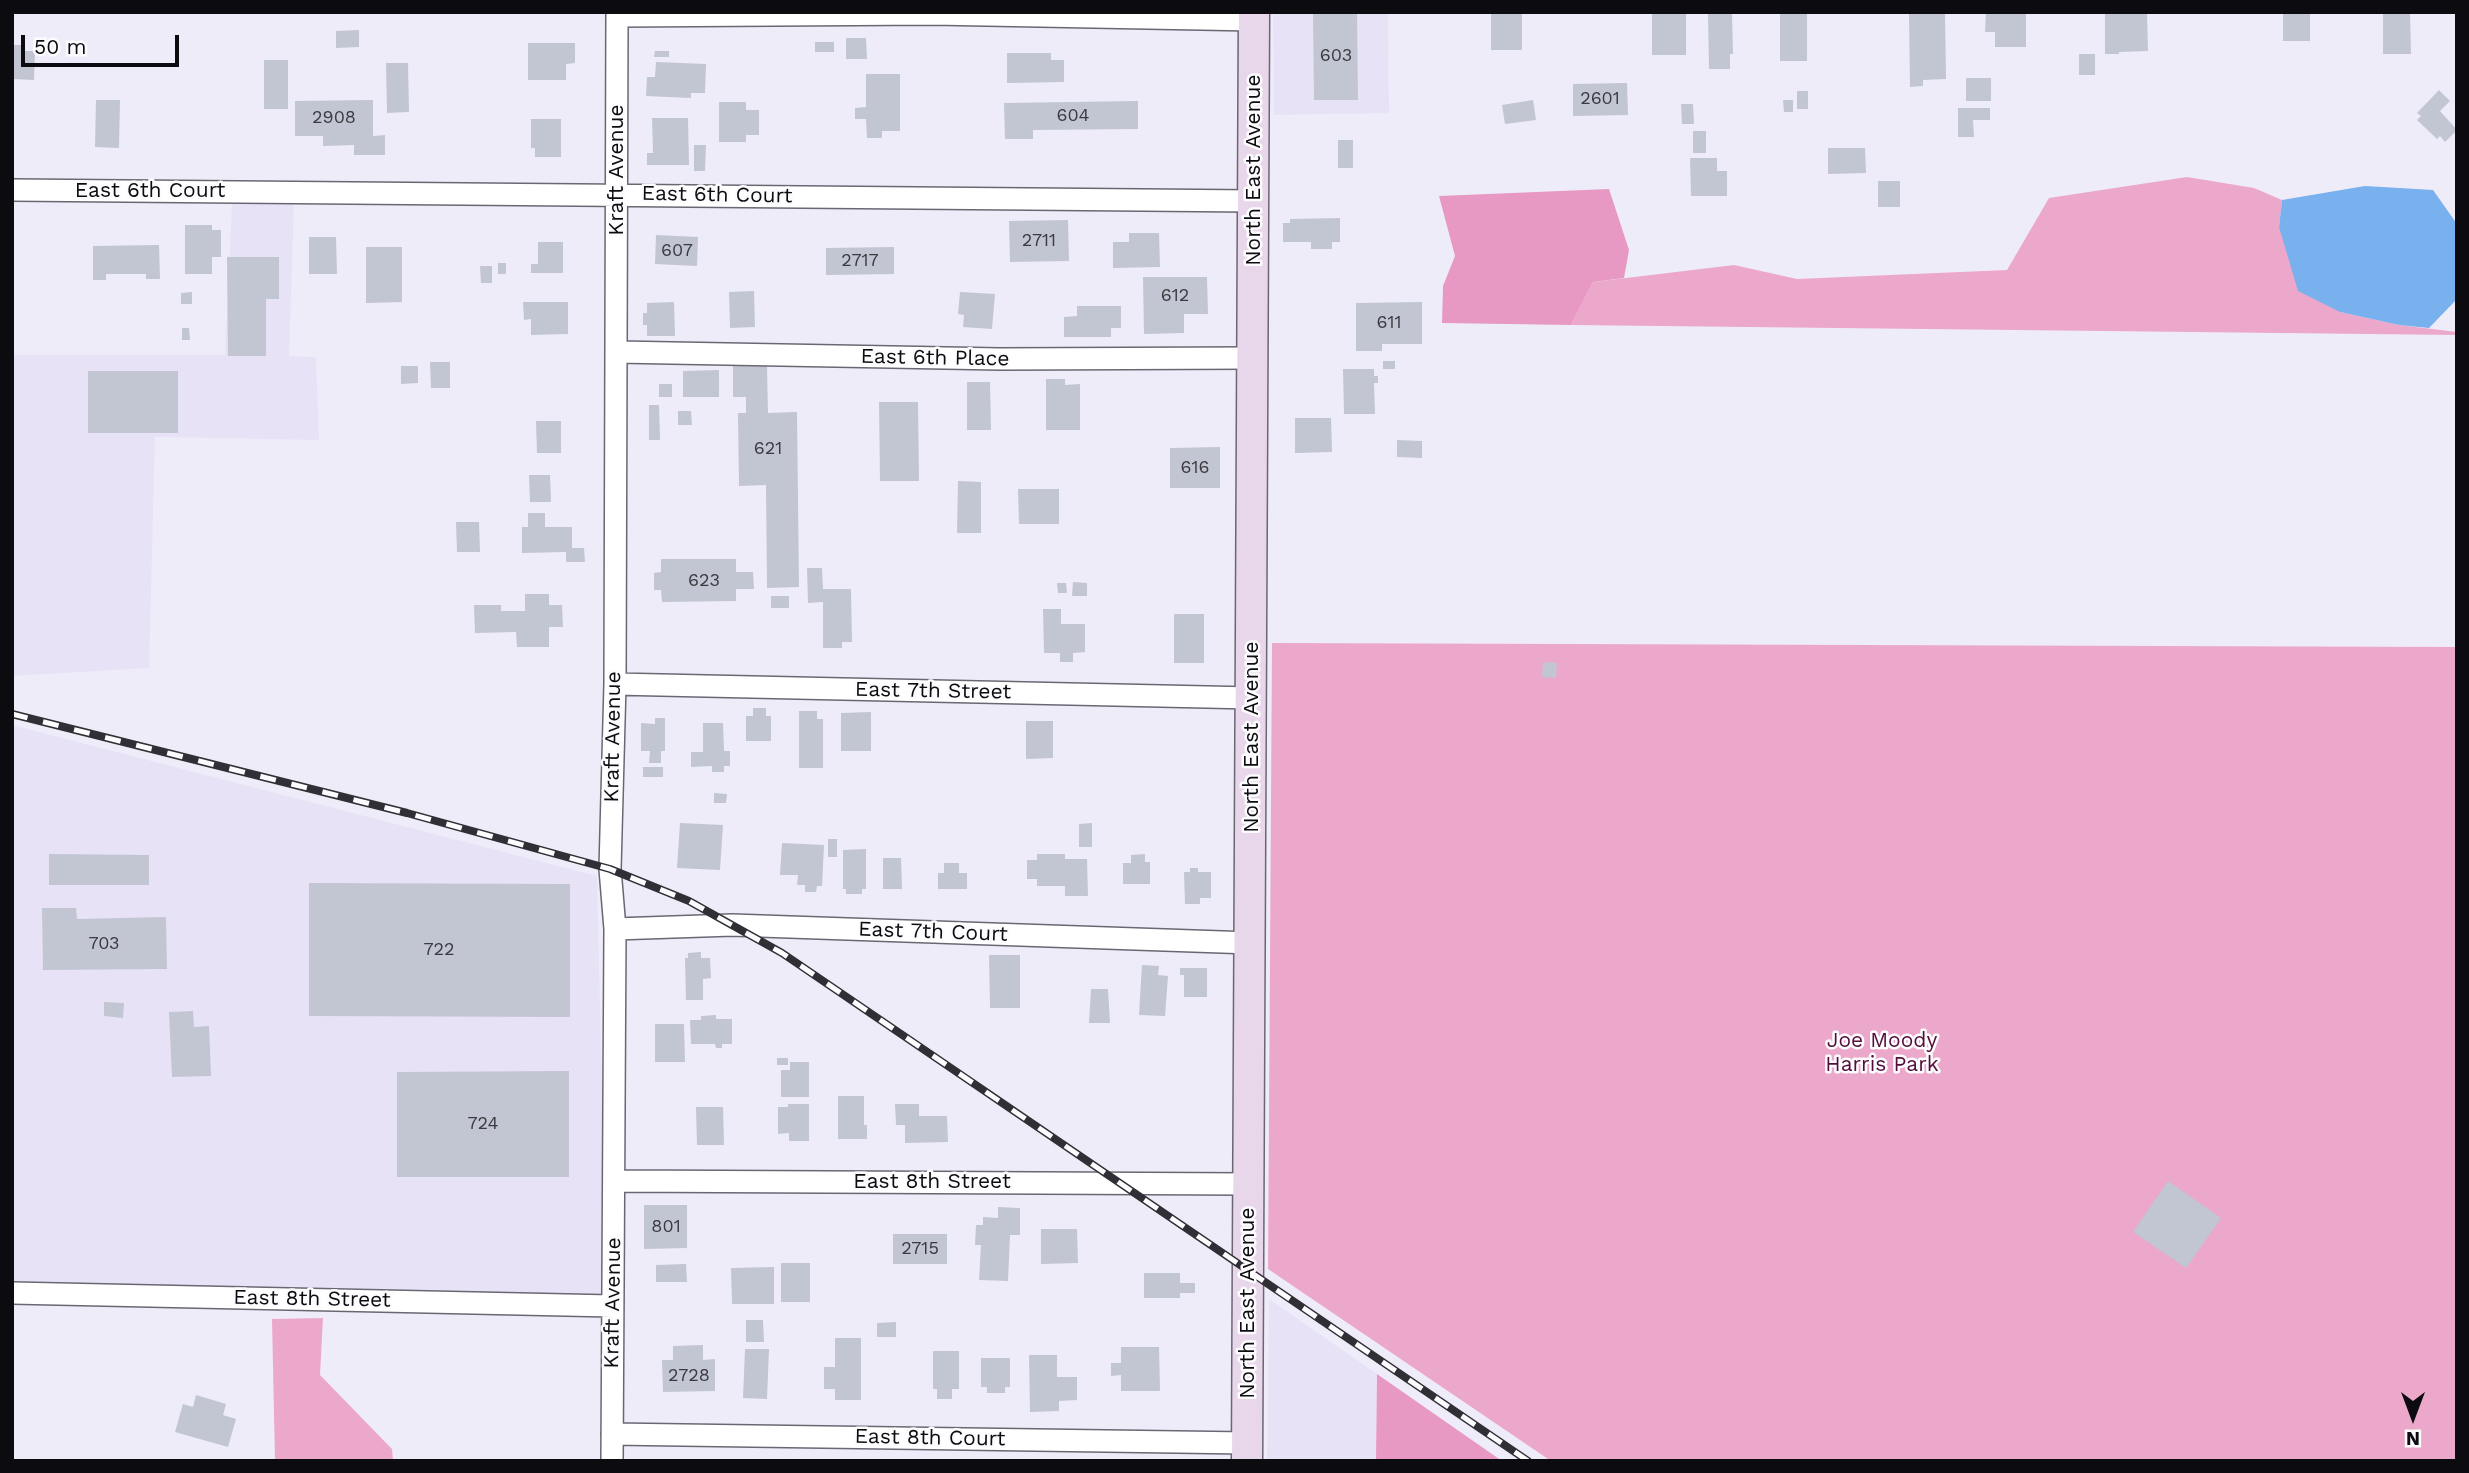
<!DOCTYPE html>
<style>
body{margin:0}
#map{position:relative;width:2469px;height:1473px;overflow:hidden;background:#efecf9;font-family:"Work Sans",sans-serif}
canvas{display:block}
.frame{position:absolute;inset:0;border:14px solid #0c0b0f;pointer-events:none}
.north{position:absolute;left:2378px;top:1382px;width:70px;height:70px;-webkit-text-stroke:5px #fcfbfd;paint-order:stroke;rotate:180deg;font-size:19px;font-weight:700;line-height:28px;text-align:center;color:#0c0b0f}
.north::after{content:'';display:block;margin:auto;width:24px;height:32px;background:#0c0b0f;clip-path:polygon(50% 0,100% 100%,50% 72%,0 100%)}
.scale{position:absolute;left:21px;top:35px;width:158px;height:32px;box-sizing:border-box;border:4px solid #0c0b0f;border-top:0;padding-left:9px;font-size:21px;line-height:24px;white-space:nowrap;color:#0c0b0f;-webkit-text-stroke:5px #fcfbfd;paint-order:stroke}
</style>
<div id="map">
<canvas width="2469" height="1473"></canvas>
<div class="frame"></div>
<div class="north">N</div>
<div class="scale">50 m</div>
</div>
<script>
const c = document.querySelector('canvas').getContext('2d');
c.lineJoin = 'round';
function fill(path, color) {
  c.fillStyle = color;
  c.fill(path, 'evenodd');
}
function strokePath(path, color, width, dash) {
  c.strokeStyle = color;
  c.lineWidth = width;
  c.lineCap = dash ? 'butt' : 'round';
  c.setLineDash(dash || []);
  c.stroke(path);
}
function label(font, color, halo, rows, align = 'center') {
  c.font = font + ' "Work Sans",sans-serif';
  c.lineWidth = 5;
  c.setLineDash([]);
  c.textBaseline = 'middle';
  c.strokeStyle = halo;
  c.fillStyle = color;
  for (const [text, x, y, turn = 0] of rows) {
    c.save();
    c.translate(x, y);
    c.rotate((+turn || 0) * Math.PI / 180);
    c.textAlign = isNaN(turn) ? turn : align;
    if (halo) c.strokeText(text, 0, 0);
    c.fillText(text, 0, 0);
    c.restore();
  }
}
fill(new Path2D(`
 M1273,12H1388L1389,113L1274,115Z
 M232,204H294L289,356L316,357L319,440L155,437L149,668L12,676V355H225Z
 M12,725L597,876L604,1181L602,1301L12,1289Z
 M1269,1299L1377,1374L1376,1461H1267Z`), '#e8e2f7');
fill(new Path2D(`
 M2187,177L2254,188L2282,200L2279,227L2340,312L2399,325L2457,332V335L1571,325L1593,282L1734,265L1797,279L2007,270L2049,198Z
 M1272,643L2457,647V1461H1551L1268,1269Z
 M323,1318L320,1375L392,1449L393,1461H275L272,1319Z`), '#eba8cb');
fill(new Path2D(`
 M1609,189L1629,250L1624,278L1593,282L1571,325L1442,323L1443,286L1455,256L1439,196Z
 M1377,1374L1502,1461H1376Z`), '#e799c3');
fill(new Path2D(`
 M2365,186L2433,190L2457,224V299L2429,328L2399,325L2340,312L2298,291L2279,227L2282,200Z`), '#79b0ee');
fill(new Path2D(`
 M1313,12H1357L1358,100H1314Z
 M1491,12H1522V50H1491Z
 M1652,12H1686V55H1652Z
 M1708,12L1732,14L1733,54H1730V69H1709Z
 M1780,12H1807V61H1780Z
 M1909,12H1945L1946,79L1923,80V86L1910,87Z
 M1986,12H2026V47H1995V32H1985Z
 M2283,12H2310V41H2283Z
 M2383,12H2410L2411,54H2383Z
 M2105,13H2147L2148,51L2119,52V54H2105Z
 M359,30V47L336,48V31Z
 M846,38H866L867,59H846Z
 M815,42H834V52H815Z
 M528,43H575V63L566,64V80H528Z
 M14,45H23L22,51H35L34,80L12,79Z
 M655,51H669V57H654Z
 M1007,53H1051V60H1064V82L1007,83Z
 M2079,54H2095V75H2079Z
 M264,60H288V109H264Z
 M656,62L706,64L705,93H691V98L646,96L647,77H655Z
 M386,63H408L409,112L387,113Z
 M866,74H900V131H882V138H867L866,119H855V108L866,107Z
 M1966,78H1991V101H1966Z
 M1627,83L1628,115L1573,116V84Z
 M2439,90L2450,101L2440,111L2457,130L2445,142L2440,136L2437,139L2417,120L2421,116L2417,113Z
 M1797,91H1808V109H1797Z
 M96,100H120L119,148L95,147Z
 M373,100V136L385,135V155H354V145L323,146V136H295V101Z
 M1533,100L1536,120L1505,124L1502,105Z
 M1783,100H1793V112H1784Z
 M1138,101V129L1033,130V139H1005L1004,103Z
 M719,102H746V110H759V135H746V142H719Z
 M1681,104H1693L1694,124H1682Z
 M1958,108H1990V120H1973L1974,137H1958Z
 M652,118H688L689,165H647V153H653Z
 M531,119H561V157H535V148H531Z
 M1693,131H1706V153H1693Z
 M1338,140H1353V168H1338Z
 M694,145H706L705,171H694Z
 M1828,148H1865L1866,173L1828,174Z
 M1690,158H1717V171H1727V196H1691Z
 M1878,181H1900V207H1878Z
 M1340,218V242H1332V249H1311V242H1283V223H1290V219Z
 M1068,220L1069,261L1010,262L1009,221Z
 M185,225H212V230H221V257H212V274H185Z
 M1129,233H1159L1160,267L1113,268V242H1129Z
 M656,235L698,237L697,266L655,264Z
 M309,237H336L337,274H309Z
 M538,242H563V273H531V264H538Z
 M159,245L160,279H146V274H106V280H93V246Z
 M366,247H402V302L366,303Z
 M894,247V274L826,275V248Z
 M227,257H279V299H266V356H228Z
 M498,263H506V274H498Z
 M480,266H492V283H481Z
 M1143,277H1207L1208,314H1184V333L1144,334Z
 M754,291L755,327L730,328L729,292Z
 M192,292V304H181V293Z
 M960,292L995,294L992,329L963,327L964,315L958,314Z
 M523,302H568V334L531,335V319L524,320Z
 M674,302L675,336H647V325H643V313H647V303Z
 M1422,302V344H1382V351H1356V303Z
 M1077,306H1121V328H1111V337H1064V317L1077,316Z
 M182,328H189L190,340H182Z
 M1383,361H1395V369H1383Z
 M430,362H450V388H431Z
 M401,366H418V383L401,384Z
 M733,366H767L768,413L797,412L799,587L767,588L766,485L739,486L738,413H746V397H733Z
 M1343,369H1374V376H1378V383H1374L1375,414H1344Z
 M719,370V397H683V371Z
 M88,371H178V433H88Z
 M1046,379H1065V385L1080,384V430H1046Z
 M967,382H990L991,430H967Z
 M659,384H672V397H659Z
 M879,402H918L919,481H880Z
 M649,405H659L660,440H649Z
 M678,411H691L692,425H678Z
 M1295,418H1331L1332,452L1295,453Z
 M536,421H561V453H537Z
 M1397,440L1422,441V458L1397,457Z
 M1220,447V488H1170V448Z
 M529,475H550L551,502H530Z
 M958,481L981,482V533H957Z
 M1018,489H1059V524H1019Z
 M528,513H545V527H572V548H584L585,562H566V552L522,553V527H528Z
 M456,522H479L480,552H457Z
 M661,559H736V572H753L754,589H736V601L662,602L661,590H654V573L661,572Z
 M807,568H822L823,589H851L852,642H842V648H823V602L808,603Z
 M1073,582L1087,583V596H1072Z
 M1057,583H1066L1067,593H1058Z
 M525,594H549V605H562L563,627H549V647H517L516,632L475,633L474,605H501V611H525Z
 M771,596H789V608H771Z
 M1043,609H1061V624H1085V652L1073,653V662H1060V653H1044Z
 M1174,614H1204V663H1174Z
 M1543,662L1557,663L1556,678L1542,677Z
 M753,708H766V716H771V741H746V716H753Z
 M799,711H817V719H823V768H799Z
 M871,712V751H841V713Z
 M655,718H665V751H661V763H649L650,751H641V723L655,724Z
 M1026,721H1053V758L1026,759Z
 M703,723H723L724,751H730V766H724V772H712V766L691,767V752H703Z
 M643,767H663V777H643Z
 M714,793L727,794L726,803H714Z
 M680,823L723,825L720,870L677,868Z
 M1092,823V847H1079V824Z
 M828,839H837V857H828Z
 M782,843L824,845L822,886H817L816,892H805V885H797L798,875H780Z
 M866,849V889H862V894H846V889H843V850Z
 M49,854L149,855V885H49Z
 M1037,854H1065V859H1087L1088,896H1065V886H1037V879H1027V860H1037Z
 M1145,854V862H1150V884H1123V863H1131V855Z
 M883,858H901L902,889H883Z
 M944,863H959V873H967V889H938V873H944Z
 M1190,868H1198V872H1211V898H1200V904H1185L1184,872H1190Z
 M309,883L570,884V1017L309,1016Z
 M42,908H76L77,919L166,917L167,969L43,970Z
 M701,952V958H710L711,978L703,979V1000H686L685,958H688V953Z
 M989,955H1020V1008H990Z
 M1142,965L1159,966L1158,975L1168,976L1165,1016L1139,1015Z
 M1180,968H1207V997H1184V975H1180Z
 M1091,989H1108L1110,1023H1089Z
 M104,1002L124,1003L123,1018L104,1016Z
 M193,1011L194,1027L209,1026L211,1076L172,1077L169,1012Z
 M716,1015V1019H732V1044H722V1048H716L715,1044H691L690,1020H701V1016Z
 M655,1024H684L685,1062H655Z
 M777,1058H788V1065H777Z
 M790,1062H809V1097H781V1070H790Z
 M569,1071V1177H397V1072Z
 M838,1096H864V1125H867V1139H838Z
 M788,1104H809V1141H789V1133L778,1134V1107H788Z
 M895,1104H919V1116H947L948,1142L905,1143V1125H896Z
 M696,1107H723L724,1145H697Z
 M2168,1181L2221,1218L2186,1268L2133,1232Z
 M644,1205H687V1248L644,1249Z
 M998,1207L1020,1208V1235H1010L1008,1281L979,1280L981,1245H975L976,1225H983V1217L998,1218Z
 M1041,1229H1077L1078,1263L1041,1264Z
 M893,1234H947V1264H893Z
 M781,1263H810V1302H781Z
 M686,1264L687,1282H656V1265Z
 M774,1267V1304H732L731,1268Z
 M1144,1273H1180V1283H1195V1293H1180V1298H1144Z
 M746,1320H763L764,1342H746Z
 M896,1322V1337H877V1323Z
 M835,1338H861V1400H835V1389H824V1367H835Z
 M703,1345V1360L715,1359V1391L663,1392L662,1360H673V1346Z
 M1121,1347H1159L1160,1391H1121V1375L1111,1376V1363H1121Z
 M745,1349H769L767,1399L743,1398Z
 M933,1351H959V1389H952V1399H937V1389H933Z
 M1029,1355H1057V1377H1077V1400L1059,1401V1411L1030,1412Z
 M981,1358H1010V1387H1005V1393H987V1387H981Z
 M196,1395L226,1404L223,1415L236,1419L228,1447L175,1432L183,1404L193,1407Z`), '#c2c5d2');
const street = new Path2D(`
 M617,16L933,14L1254,20
 M12,190L1254,201
 M617,352L1000,359L1253,358
 M615,684L1252,698
 M615,929L732,925L1251,943
 M615,1181L1249,1184
 M12,1293L612,1306
 M612,1434L1247,1443
 M612,1461L615,929L610,869L615,684L617,12`);
const secondary = new Path2D(`
 M1247,1461L1254,12`);
strokePath(street, '#6a6772', 24);
strokePath(secondary, '#6a6772', 33);
strokePath(street, '#fff', 21);
strokePath(secondary, '#e8d6ea', 30);
const rail = new Path2D(`
 M12,714L407,813L610,869L689,901L782,953L1528,1461`);
strokePath(rail, '#302f35', 8);
strokePath(rail, '#fcfbfd', 5, [16]);
label('18px', '#3a3a40', null, [
 ["603",1336,56],
 ["2601",1600,99],
 ["604",1073,116],
 ["2908",334,118],
 ["2711",1039,241],
 ["607",677,251],
 ["2717",860,261],
 ["612",1175,296],
 ["611",1389,323],
 ["621",768,449],
 ["616",1195,468],
 ["623",704,581],
 ["703",104,944],
 ["722",439,950],
 ["724",483,1124],
 ["801",666,1227],
 ["2715",920,1249],
 ["2728",689,1376]
]);
label('21px', '#0c0b0f', '#fcfbfd', [
 ["Kraft Avenue",617,170,-90],
 ["North East Avenue",1254,170,-90],
 ["East 6th Court",150,191],
 ["East 6th Court",717,195,1],
 ["East 6th Place",935,358,1],
 ["East 7th Street",933,691,1],
 ["Kraft Avenue",613,737,-89],
 ["North East Avenue",1252,737,-90],
 ["East 7th Court",933,932,2],
 ["East 8th Street",932,1182],
 ["East 8th Street",312,1299,1],
 ["Kraft Avenue",613,1303,-89],
 ["North East Avenue",1248,1303,-90],
 ["East 8th Court",930,1438,1]
]);
label('21px', '#520d3a', '#fcfbfd', [
 ["Joe Moody",1882,1041],
 ["Harris Park",1882,1065]
]);
</script>
